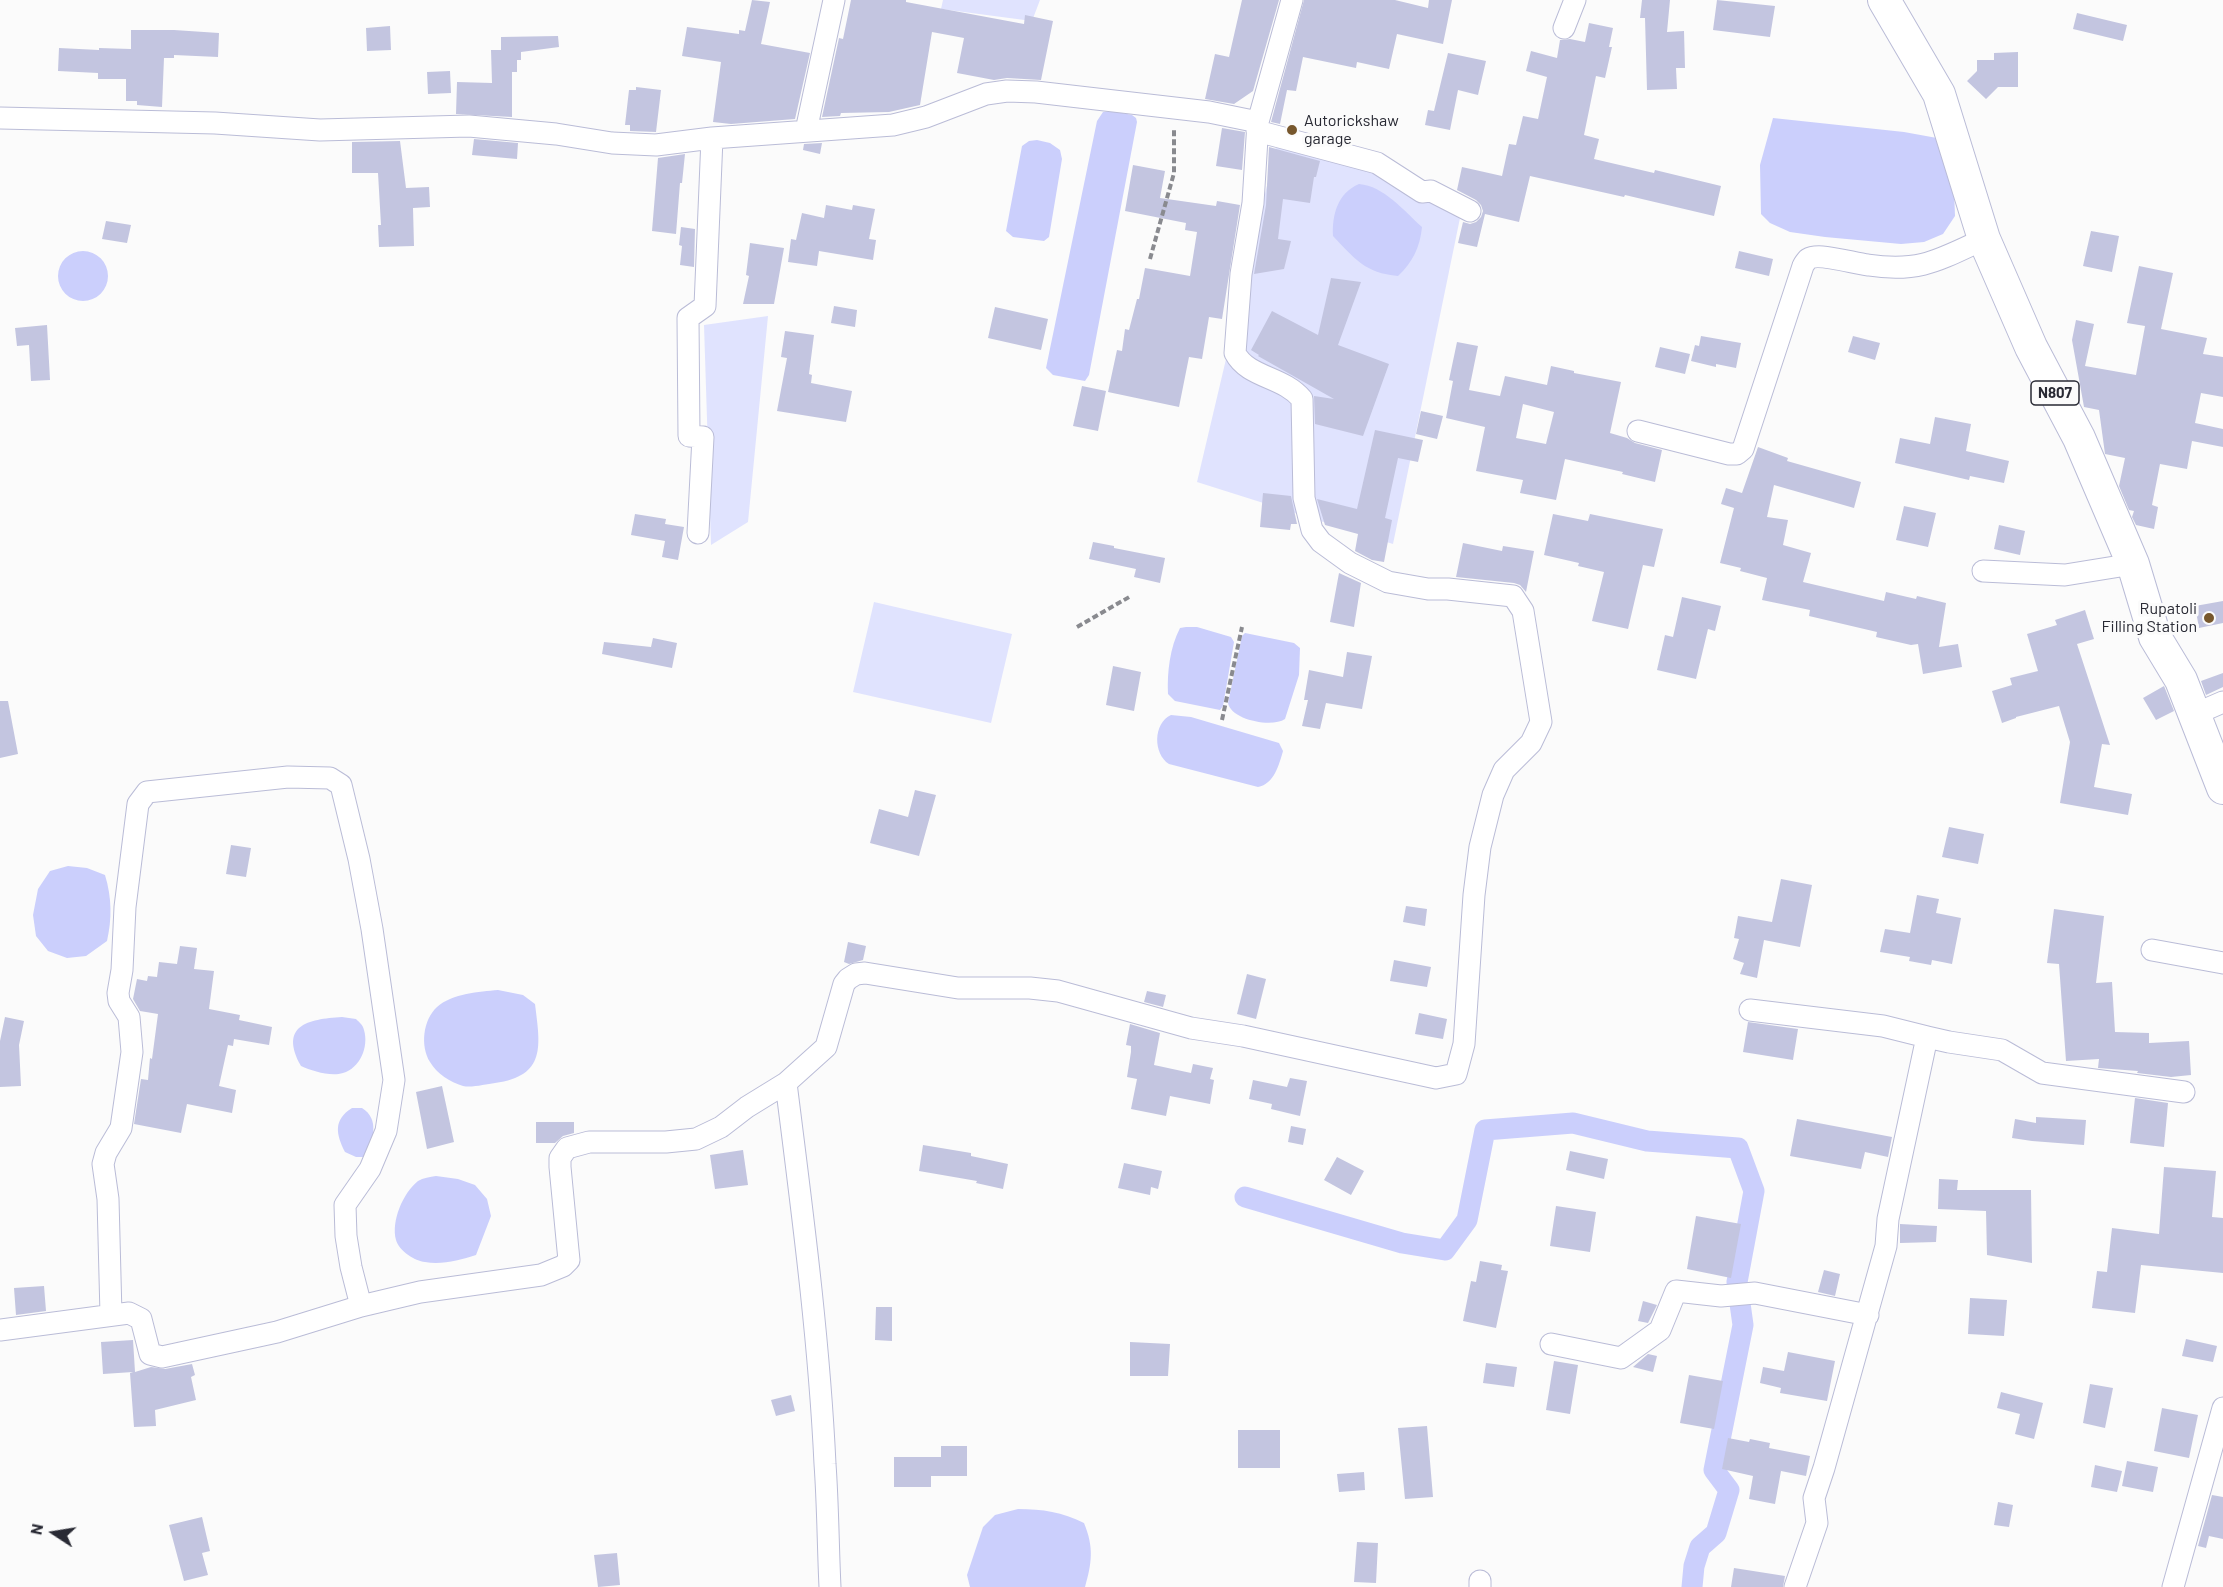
<!DOCTYPE html>
<style>
body{margin:0}
#map{position:relative;width:2223px;height:1587px;overflow:hidden;background:#fbfbfb;font-family:Barlow,sans-serif}
canvas{display:block}
.north{position:absolute;left:24px;top:1503px;width:60px;height:60px;-webkit-text-stroke:4px #fbfbfb;paint-order:stroke;rotate:282deg;font-size:16px;font-weight:700;line-height:24px;text-align:center;color:#292a34}
.north::after{content:'';display:block;margin:auto;width:21px;height:27px;background:#292a34;clip-path:polygon(50% 0,100% 100%,50% 72%,0 100%)}
</style>
<div id="map">
<canvas width="2223" height="1587"></canvas>
<div class="north">N</div>
</div>
<script>
const c = document.querySelector('canvas').getContext('2d');
c.lineJoin = 'round';
function fill(path, color) {
  c.fillStyle = color;
  c.fill(path, 'evenodd');
}
function strokePath(path, color, width, dash) {
  c.strokeStyle = color;
  c.lineWidth = width;
  c.lineCap = dash ? 'butt' : 'round';
  c.setLineDash(dash || []);
  c.stroke(path);
}
function label(font, color, halo, rows, align = 'center') {
  c.font = font + ' Barlow,sans-serif';
  c.lineWidth = 6;
  c.setLineDash([]);
  c.textBaseline = 'middle';
  c.strokeStyle = halo;
  c.fillStyle = color;
  for (const [text, x, y, turn = 0] of rows) {
    c.save();
    c.translate(x, y);
    c.rotate((+turn || 0) * Math.PI / 180);
    c.textAlign = isNaN(turn) ? turn : align;
    if (halo) c.strokeText(text, 0, 0);
    c.fillText(text, 0, 0);
    c.restore();
  }
}
fill(new Path2D(`
 M943,0H1040L1032,21L941,9Z
 M1277,143L1370,166L1460,218L1393,544L1197,482Z
 M768,316L748,522L711,545L704,325Z
 M874,602L1012,634L991,723L853,692Z`), '#e0e3fe');
fill(new Path2D(`
 M1113,111L1132,115L1136,118L1137,122L1089,375L1085,381L1053,375L1046,368L1097,121L1103,112Z
 M1773,118L1904,132L1937,138L1954,189L1955,216L1943,234L1924,242L1901,244L1825,237L1790,232L1770,223L1761,214L1760,165Z
 M1037,140L1050,143L1060,150L1062,159L1049,237L1044,241L1013,237L1006,231L1022,146L1029,141Z
 M1359,184C1384,186 1404,211 1422,227C1420,247 1413,262 1398,276C1365,273 1355,259 1333,236C1332,214 1338,193 1359,184Z
 M58 276a25 25 0 1 1 50 0a25 25 0 1 1-50 0Z
 M1186,627H1197L1231,637L1234,642L1223,706L1220,710L1175,701L1168,694C1167,672 1170,647 1180,628Z
 M1245,633L1294,643L1300,648L1299,675L1285,719C1272,728 1231,720 1228,703L1242,636Z
 M1171,715L1191,717L1279,743L1283,751C1279,765 1274,784 1258,787L1169,764C1153,754 1153,723 1171,715Z
 M68,866L87,868L105,875C112,898 112,919 107,941L86,956L67,958L48,951L36,936L33,915L38,889L50,871Z
 M498,990L523,995L535,1004C540,1045 547,1076 495,1083C486,1084 472,1088 463,1086C450,1082 437,1074 430,1062C420,1046 423,1020 437,1007C453,993 479,992 498,990Z
 M342,1017L356,1019C359,1022 363,1025 364,1030C369,1047 360,1068 343,1073C331,1077 312,1071 301,1066C279,1026 307,1019 342,1017Z
 M352,1108H362C380,1119 373,1140 366,1157H356L345,1152C336,1134 333,1120 352,1108Z
 M436,1176L458,1179L475,1185L487,1199L491,1216L476,1255C460,1260 442,1265 425,1262C415,1261 399,1251 396,1240C391,1221 403,1193 418,1181C423,1178 430,1177 436,1176Z
 M1018,1509C1043,1509 1062,1512 1084,1523C1094,1547 1092,1563 1085,1587H970L967,1575L983,1527L995,1515Z`), '#cbcffc');
strokePath(new Path2D(`
 M1245,1197L1402,1243L1445,1250L1467,1220L1485,1130L1573,1123L1647,1141L1738,1148L1754,1191L1737,1282L1743,1325L1714,1470L1729,1490L1716,1533L1700,1547L1694,1566L1692,1587`), '#cbcffc', 21);
fill(new Path2D(`
 M752,0L770,2L761,44L810,53L795,119L731,124L713,122L721,62L682,56L687,27L739,34V30L745,31Z
 M851,0H906V2L1024,24L1025,15L1053,21L1041,80L1007,78L994,80L957,73L964,38L932,32L920,105L889,112L841,113L840,116L822,117L839,38L843,39Z
 M1242,0H1279L1253,91L1234,104L1205,99L1215,54L1229,57Z
 M1304,0H1395L1428,8L1429,0H1452L1443,44L1397,34L1389,69L1357,62L1356,68L1303,57L1296,91L1287,90L1280,124L1271,122Z
 M1642,0H1670L1667,32L1684,31L1685,68H1676L1677,89L1647,90L1645,18H1640Z
 M1717,0L1775,6L1770,37L1713,30Z
 M2077,13L2127,25L2123,41L2073,29Z
 M1589,23L1613,28L1609,47H1612L1605,78L1596,76L1584,135L1599,139L1594,159L1654,173L1655,170L1721,186L1714,216L1625,195L1624,197L1530,176L1519,222L1485,214L1477,247L1458,243L1463,222L1470,224L1476,222L1481,217L1483,211L1481,205L1476,200L1457,190L1462,167L1502,176L1509,144L1516,145L1523,116L1538,119L1547,77L1526,71L1531,51L1557,58L1560,40L1570,39L1585,42Z
 M390,26L391,50L367,51L366,28Z
 M131,30H174L219,33L218,57L174,55V58H164L162,107L137,105V101H126V79H98V73L58,71L59,48L99,50V48L131,49Z
 M558,36L559,47L521,52V60H517V72H512V117L456,114L457,82L492,83L491,50H501V37Z
 M2018,52V87H1998L1986,99L1967,81L1977,71V60H1994V53Z
 M1448,53L1486,61L1478,95L1458,90L1450,130L1425,125L1428,110L1434,111Z
 M450,71L451,93L428,94L427,72Z
 M636,87L661,90L656,132L630,131V125H625L629,90H636Z
 M1222,128L1245,132L1242,170L1216,166Z
 M474,139L518,143L517,159L472,155Z
 M400,141L406,188L429,187L430,207L413,208L414,246L379,247L378,225H381L378,173H352V142Z
 M822,143L820,154L803,150L804,144Z
 M1269,147L1320,161L1316,177H1314L1310,203L1283,199L1278,239L1291,241L1284,269L1254,274L1266,205Z
 M685,154L682,183H680L676,234L652,231L658,158Z
 M1133,165L1165,171L1160,198L1216,206L1217,201L1240,205L1222,319L1209,317L1202,359L1189,357L1179,407L1108,392L1117,350L1122,351L1125,329L1129,330L1137,299H1139L1145,268L1190,276L1197,232L1185,230L1186,223L1125,211Z
 M826,205L852,210L853,205L875,209L869,239L876,240L873,260L819,251L817,266L788,262L791,239L796,240L802,213L824,218Z
 M106,221L131,225L127,243L102,239Z
 M681,227L695,229L694,267L680,265L682,246L679,245Z
 M2091,231L2119,236L2112,272L2083,266Z
 M750,243L784,248L774,304H743L749,276L746,275Z
 M1739,251L1773,259L1769,276L1735,268Z
 M2139,266L2173,273L2161,329L2207,338L2203,354L2223,357V397L2201,393L2195,423L2223,429V447L2192,441L2187,469L2160,464L2152,505L2158,507L2154,529L2136,525L2132,517L2134,511L2129,510L2119,486L2125,458L2105,454L2099,410L2084,407L2072,340L2076,320L2094,324L2085,366L2136,375L2145,326L2127,323Z
 M1331,278L1361,282L1338,345L1389,364L1363,436L1315,424L1314,396L1334,399L1258,356L1259,355L1251,350L1272,311L1318,335Z
 M834,306L857,310L855,327L831,323Z
 M995,307L1048,319L1041,350L988,338Z
 M47,325L50,380L31,381L29,345L17,346L15,328Z
 M785,331L814,335L809,374L812,375L811,383L852,391L846,422L777,411L787,358L781,357Z
 M1701,336L1741,343L1736,368L1716,364V367L1691,361L1695,345L1699,346Z
 M1853,336L1880,343L1875,360L1848,352Z
 M1457,342L1478,346L1469,390L1500,396L1505,376L1547,385L1551,366L1574,371V373L1621,382L1610,433L1627,438L1635,443L1662,450L1655,482L1622,474L1623,472L1565,459L1556,500L1520,493L1523,480L1476,471L1485,427L1446,418L1453,381L1449,380ZM1523,404L1554,412L1546,444L1516,438Z
 M1660,347L1690,354L1685,374L1655,367Z
 M1082,386L1106,391L1098,431L1073,426Z
 M1421,411L1443,416L1437,439L1416,434Z
 M1935,417L1971,424L1966,451L2009,461L2004,483L1970,476L1969,480L1895,463L1900,438L1930,444Z
 M1375,430L1423,440L1418,462L1398,458L1385,518L1392,520L1384,562L1372,560L1355,551L1358,534L1325,525L1317,499L1357,509Z
 M1758,447L1788,458L1787,461L1861,482L1854,508L1774,485L1767,517L1788,520L1783,545L1811,553L1803,582L1884,601L1886,592L1916,599L1917,596L1946,603L1939,647L1958,644L1962,667L1923,674L1918,644L1911,645L1876,637L1877,632L1809,616L1810,610L1762,600L1767,578L1740,571L1741,568L1720,563L1734,508L1721,504L1726,488L1742,493Z
 M1263,493L1291,496L1297,524H1291L1290,530L1260,527Z
 M1904,506L1936,513L1928,547L1896,540Z
 M635,514L666,519L665,524L684,527L678,560L662,557L665,541L631,535Z
 M1553,514L1588,521L1590,514L1663,529L1654,567L1643,565L1628,629L1592,621L1604,572L1578,566L1579,563L1544,555Z
 M1999,525L2025,531L2020,555L1994,549Z
 M1093,542L1114,546V548L1165,558L1160,583L1134,577L1136,569L1089,559Z
 M1463,543L1502,551L1503,546L1534,551L1526,592L1520,585L1514,583L1456,577Z
 M1339,573L1361,583L1354,627L1330,622Z
 M1682,597L1721,606L1715,631L1708,629L1696,679L1657,670L1665,635L1673,637Z
 M2223,601V623L2199,628L2195,606Z
 M2085,610L2094,639L2077,644L2110,745L2102,744L2094,787L2132,794L2128,815L2060,803L2070,742L2059,706L2016,717V718L2002,723L1992,691L2012,685L2010,678L2038,671L2027,634L2057,625L2055,620Z
 M653,638L677,643L672,668L602,654L604,642L651,647Z
 M1347,652L1372,656L1362,709L1326,703L1320,729L1302,726L1308,700H1304L1309,670L1343,677Z
 M1113,666L1141,672L1134,711L1106,705Z
 M2223,673V687L2206,695L2201,681Z
 M2164,686L2174,711L2156,720L2143,698Z
 M0,701H8L18,754L0,758Z
 M915,790L936,795L919,856L870,843L879,809L908,817Z
 M1949,827L1984,834L1978,864L1942,857Z
 M231,845L251,848L246,877L226,874Z
 M1781,879L1812,885L1800,947L1764,940L1757,978L1740,974L1744,963L1733,959L1739,939L1734,938L1738,916L1772,922Z
 M1917,895L1939,899L1936,913L1961,918L1952,964L1932,960L1931,965L1909,961L1910,957L1880,952L1885,929L1910,933Z
 M1406,906L1427,909L1425,926L1403,922Z
 M2054,909L2104,916L2096,983L2112,982L2115,1032L2149,1033V1043L2189,1041L2191,1075L2171,1077L2137,1073L2138,1071L2098,1068L2099,1059L2066,1061L2059,964L2047,963Z
 M848,942L866,946L863,960L849,964L844,962Z
 M180,946L197,948L194,969L214,971L209,1009L240,1015L239,1020L272,1027L269,1045L234,1039L233,1046L228,1045L219,1086L236,1090L232,1113L187,1104L181,1133L134,1124L141,1079L148,1080L150,1058L152,1059L158,1014L140,1011L133,999L137,979L147,981L148,976L157,977L159,962L177,964Z
 M1394,960L1431,967L1427,987L1390,981Z
 M1247,974L1266,979L1256,1019L1237,1014Z
 M1147,991L1166,995L1163,1007L1144,1002Z
 M1419,1013L1447,1019L1443,1039L1415,1034Z
 M5,1017L24,1021L19,1045L21,1086L0,1087V1041Z
 M1748,1022L1798,1029L1793,1060L1743,1052Z
 M1130,1024L1160,1033L1154,1065L1191,1073L1193,1064L1213,1068L1210,1079L1214,1080L1210,1104L1170,1096L1166,1116L1131,1109L1137,1079L1127,1077L1131,1052V1046L1126,1045Z
 M1290,1078L1307,1081L1300,1116L1271,1109L1272,1104L1249,1099L1253,1080L1287,1087Z
 M442,1086L454,1142L427,1149L416,1092Z
 M2135,1098L2168,1103L2164,1147L2130,1143Z
 M2036,1117L2086,1120L2084,1145L2032,1141L2012,1138L2015,1119L2036,1123Z
 M1797,1119L1892,1137L1888,1157L1865,1152L1861,1169L1790,1156Z
 M536,1122H574V1133L563,1136L555,1143H536Z
 M1291,1126L1306,1129L1303,1145L1288,1142Z
 M923,1145L971,1153V1156L1008,1164L1003,1189L976,1183L977,1181L919,1171Z
 M743,1150L748,1185L715,1189L710,1155Z
 M1570,1151L1608,1159L1604,1179L1566,1170Z
 M1337,1157L1364,1171L1351,1195L1324,1180Z
 M1124,1163L1162,1171L1158,1189L1151,1187L1150,1195L1118,1188Z
 M2164,1167L2216,1171L2212,1217L2223,1218V1273L2141,1265L2135,1313L2092,1308L2097,1271L2107,1272L2112,1228L2159,1234Z
 M1939,1179L1958,1180L1957,1190H2031L2032,1263L1987,1255L1986,1211L1938,1209Z
 M1556,1206L1596,1212L1590,1252L1550,1246Z
 M1696,1216L1741,1224L1731,1278L1687,1269Z
 M1900,1224L1937,1226L1936,1242L1900,1243Z
 M1480,1261L1502,1265L1501,1270L1508,1271L1496,1328L1463,1321L1471,1281L1476,1282Z
 M1824,1270L1840,1274L1835,1296L1818,1292Z
 M44,1286L46,1311L16,1315L14,1288Z
 M1970,1298L2007,1300L2004,1336L1968,1334Z
 M1643,1301L1657,1305L1648,1323L1638,1321Z
 M876,1307H892V1341L875,1340Z
 M2186,1339L2217,1346L2213,1362L2182,1356Z
 M133,1340L135,1372L151,1367L165,1369L192,1364L195,1375L191,1377L196,1400L155,1410L156,1426L134,1427L130,1373L133,1372L103,1374L101,1342Z
 M1130,1342L1170,1344L1168,1376H1130Z
 M1788,1352L1835,1361L1827,1401L1780,1393L1781,1388L1760,1383L1763,1367L1784,1371Z
 M1648,1354L1657,1356L1653,1372L1633,1367Z
 M1554,1361L1578,1365L1570,1414L1546,1410Z
 M1486,1363L1517,1367L1514,1387L1483,1383Z
 M1689,1375L1723,1381L1714,1429L1680,1423Z
 M2090,1384L2113,1388L2105,1428L2083,1423Z
 M2001,1392L2043,1403L2034,1439L2015,1434L2020,1414L1997,1408Z
 M791,1395L795,1411L776,1416L771,1400Z
 M2162,1408L2198,1415L2189,1458L2154,1451Z
 M1427,1426L1433,1497L1405,1499L1398,1428Z
 M1238,1430H1280V1468H1238Z
 M1728,1438L1749,1442L1750,1439L1770,1443L1769,1448L1810,1456L1806,1476L1781,1471L1775,1504L1749,1499L1753,1476L1722,1469Z
 M941,1446H967V1476H931V1487H894V1457H941Z
 M2127,1461L2158,1467L2153,1492L2122,1486Z
 M2095,1465L2122,1471L2117,1492L2091,1487Z
 M1364,1472L1365,1490L1339,1492L1337,1474Z
 M2212,1495L2223,1497V1539L2209,1536L2206,1548L2198,1546Z
 M1998,1502L2013,1505L2009,1527L1994,1525Z
 M202,1517L210,1551L202,1553L208,1575L184,1581L169,1525Z
 M1357,1542L1378,1543L1376,1583L1354,1582Z
 M617,1553L620,1585L598,1587L594,1555Z
 M1734,1568L1785,1576L1783,1587H1731Z`), '#c3c5e0');
const minor = new Path2D(`
 M1564,28L1575,0
 M0,118L215,123L320,130L469,126L556,134L612,143L656,145L712,138L893,125L926,117L986,94L1007,91L1036,92L1209,112L1258,122
 M806,131L834,0
 M1257,131L1377,163L1422,192L1431,191L1470,211
 M1638,431L1729,454H1737L1743,449L1803,266C1803,265 1807,260 1808,259C1819,252 1855,264 1868,265C1919,273 1939,260 1984,239
 M698,533L703,437L689,436L688,318L705,306L712,138
 M1983,571L2065,575L2133,564
 M2193,715L2223,702
 M2152,950L2223,963
 M1750,1010L1883,1026L1927,1037
 M786,1083C802,1210 819,1337 825,1464C828,1505 828,1546 830,1587
 M111,1315L108,1199L103,1164L106,1153L121,1128L132,1052L129,1017L119,1001L118,993L122,970L125,907L138,804L147,792L288,777L330,778L341,785L359,859L372,929L394,1080L386,1131L370,1169L345,1205L346,1236L351,1267L361,1306
 M0,1330L129,1313L141,1319L150,1354L162,1357L277,1332L361,1306L420,1292L541,1275L563,1266L569,1260L568,1250L560,1167V1158L567,1148L589,1142H666L696,1139L721,1127L747,1107L786,1083L826,1047L844,984L848,979L856,974L865,973L958,988H1030L1058,991L1191,1028L1243,1036L1436,1078L1456,1074L1464,1044L1474,895L1480,847L1493,795L1504,770L1531,743L1541,722L1523,611L1513,596L1448,589H1428L1388,582L1350,563L1321,542L1312,530L1304,498L1302,399C1283,376 1248,378 1235,353L1241,274L1253,203L1258,122L1292,0
 M1551,1344L1621,1358L1660,1330L1676,1291L1721,1296L1755,1293L1868,1315
 M1480,1587V1581
 M1795,1587L1817,1523L1814,1498L1824,1468L1886,1246L1888,1219L1927,1037L1949,1042L2002,1050L2042,1073L2184,1092
 M2173,1587L2223,1408`);
const highway = new Path2D(`
 M1884,0L1939,94L1984,239L2031,347L2079,438L2133,564L2155,637L2181,680L2223,788`);
strokePath(minor, '#babcd7', 23);
strokePath(highway, '#babcd7', 34);
strokePath(new Path2D(`
 M1150,259L1174,173V128
 M1077,627L1131,596
 M1222,720L1242,627`), '#898a8f', 4, [6, 3]);
strokePath(minor, '#fff', 21);
strokePath(highway, '#fff', 32);
for (const [x, y, r, color] of [
 [1292,130,6,"#77572d"],
 [2209,618,6,"#77572d"]
]) {
  const dot = new Path2D();
  dot.arc(x, y, r, 0, 2 * Math.PI);
  c.fillStyle = color;
  c.fill(dot);
  strokePath(dot, '#fbfbfb', 2);
}
for (const [x, y, w] of [
 [2055,393,48]
]) {
  const box = new Path2D();
  box.roundRect(x - w / 2, y - 12, w, 24, 4.5);
  c.fillStyle = '#fbfbfb';
  c.fill(box);
  strokePath(box, '#292a34', 1.5);
}
label('bold 15px', '#292a34', null, [
 ["N807",2055,393]
]);
label('16px', '#292a34', '#fbfbfb', [
 ["Autorickshaw",1304,121],
 ["garage",1304,139],
 ["Rupatoli",2197,609,"right"],
 ["Filling Station",2197,627,"right"]
], 'left');
</script>
